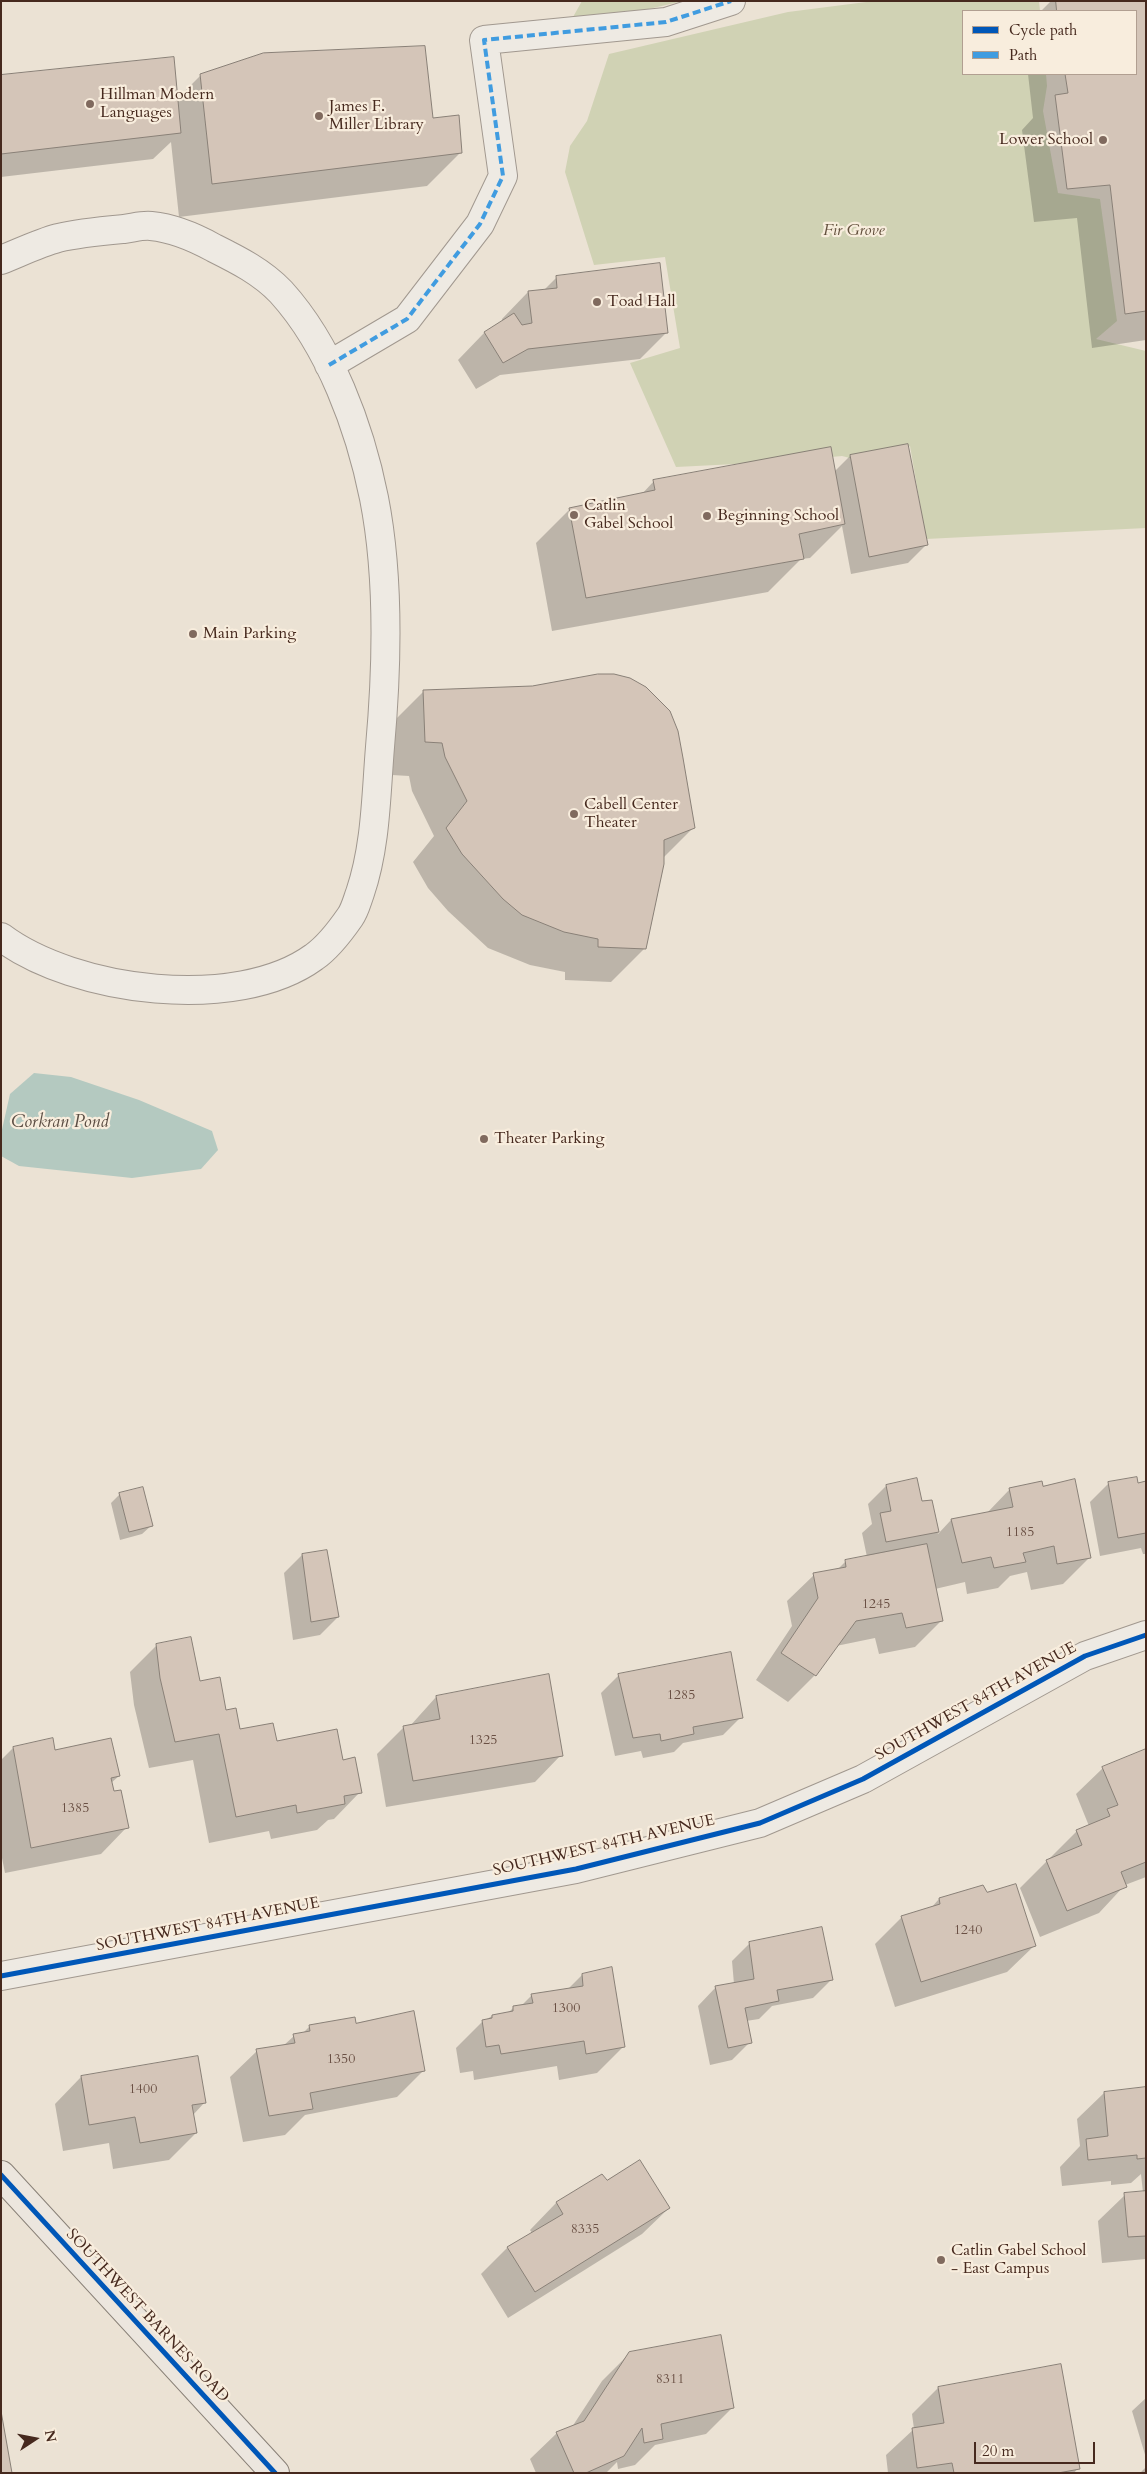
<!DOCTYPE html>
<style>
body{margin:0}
#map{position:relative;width:1147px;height:2474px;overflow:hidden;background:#ebe2d4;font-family:Cardo,serif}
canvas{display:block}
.frame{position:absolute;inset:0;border:2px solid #46291e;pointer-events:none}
.legend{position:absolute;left:962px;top:10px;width:175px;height:65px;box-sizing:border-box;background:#f8eddd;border:1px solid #b19f91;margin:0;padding:6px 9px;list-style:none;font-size:15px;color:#46291e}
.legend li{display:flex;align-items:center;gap:10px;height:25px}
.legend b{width:25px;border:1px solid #b19f91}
.north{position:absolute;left:10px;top:2414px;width:50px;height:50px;-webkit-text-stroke:4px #f8eddd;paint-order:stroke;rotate:79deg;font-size:14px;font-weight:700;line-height:20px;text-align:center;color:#46291e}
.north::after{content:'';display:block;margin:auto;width:18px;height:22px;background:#46291e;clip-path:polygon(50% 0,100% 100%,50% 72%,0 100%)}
.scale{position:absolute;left:974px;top:2442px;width:121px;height:22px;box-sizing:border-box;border:2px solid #46291e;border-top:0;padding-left:6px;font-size:15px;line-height:18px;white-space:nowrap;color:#46291e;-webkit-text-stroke:4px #f8eddd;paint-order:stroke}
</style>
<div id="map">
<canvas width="1147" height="2474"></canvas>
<div class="frame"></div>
<ul class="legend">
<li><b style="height:6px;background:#0057b8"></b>Cycle path</li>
<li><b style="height:6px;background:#409ce0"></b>Path</li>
</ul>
<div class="north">N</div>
<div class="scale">20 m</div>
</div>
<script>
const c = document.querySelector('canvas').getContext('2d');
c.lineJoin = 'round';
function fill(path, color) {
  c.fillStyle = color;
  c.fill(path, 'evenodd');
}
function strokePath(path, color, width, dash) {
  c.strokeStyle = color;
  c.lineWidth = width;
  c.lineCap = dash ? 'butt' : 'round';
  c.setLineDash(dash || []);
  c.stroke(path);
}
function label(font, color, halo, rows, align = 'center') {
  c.font = font + ' Cardo,serif';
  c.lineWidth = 4.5;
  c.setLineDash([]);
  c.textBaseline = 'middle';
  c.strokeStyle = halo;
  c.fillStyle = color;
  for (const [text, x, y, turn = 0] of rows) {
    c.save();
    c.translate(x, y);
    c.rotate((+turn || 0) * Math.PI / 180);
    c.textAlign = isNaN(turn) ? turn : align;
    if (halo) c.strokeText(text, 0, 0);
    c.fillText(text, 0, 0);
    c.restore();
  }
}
fill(new Path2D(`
 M582,1H683L636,12L573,17Z
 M874,1H1039L1040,11H963V74H1046L1047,86L1043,111L1058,193L1100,199L1117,321L1096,339L1146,351V528L926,539L910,446L886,467L842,456L776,462L676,467L630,363L680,348L665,257L594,265L565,172L570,146L587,121L609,54L788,12Z`), '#d0d2b4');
fill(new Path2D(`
 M34,1073L71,1077L139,1100L212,1131L218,1150L201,1169L132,1178L19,1166L1,1156V1134L10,1094Z`), '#b4c9c0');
fill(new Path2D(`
 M1051,1H1146V340L1092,348L1077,218L1034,222L1022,130L1033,118L1028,74H1136V11H1041Z
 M201,75L432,119L461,152L427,186L179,217L171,142L153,159L1,177V77L177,99Z
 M557,277L667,332L640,359L500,375L476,389L458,360L484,333L502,322V319L528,292L544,290Z
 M850,456L926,545L908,563L851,574L842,526L810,558L801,559L768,592L552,631L536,543L570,509L641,495L654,481L834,472Z
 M424,691L694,827L663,858L645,948L611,982L565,980V972L530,965L488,948L448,911L428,888L413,862L434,836L412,791L409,776L392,775L390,725Z
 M1136,1478L1137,1484L1146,1483V1554H1143L1141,1548L1100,1556L1090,1502L1108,1484Z
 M886,1486L921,1503L931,1501L938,1534L951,1520L986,1514L1010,1489L1042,1488L1089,1558L1063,1584L1031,1590L1027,1572L1010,1576L998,1588L967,1594L965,1582L935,1589L942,1620L915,1647L879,1654L875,1638L836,1646L815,1675L788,1702L756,1680L792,1626L787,1601L814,1575L837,1570L846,1561L867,1557L862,1533L872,1524L868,1504Z
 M120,1494L152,1525L142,1534L120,1540L111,1503Z
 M326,1551L338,1617L320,1635L293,1640L284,1573L302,1555Z
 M157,1645L199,1682L239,1730L342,1762L360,1792L334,1819L328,1820L317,1830L271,1839L269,1831L209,1843L193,1760L149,1768L134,1705L130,1672Z
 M619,1675L741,1717L723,1735L683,1743L674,1752L643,1758L641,1751L615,1756L601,1693Z
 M436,1697L561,1755L535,1782L386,1807L377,1754L404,1727L410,1726Z
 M52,1739L54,1751L119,1776L111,1783L127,1827L101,1854L5,1873L1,1853V1760L13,1748Z
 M1146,1750V1877L1125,1885L1099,1913L1040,1937L1020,1888L1077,1831L1089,1826L1076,1794L1103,1768Z
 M939,1899L1034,1946L1007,1972L895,2007L875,1944L902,1917L931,1908Z
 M750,1943L831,1980L813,1998L772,2006L759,2019L746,2021L750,2042L732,2060L710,2065L698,2006L716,1987L734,1984L732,1961Z
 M582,1975L624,2046L597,2073L559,2080L557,2066L474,2080L473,2071L460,2073L456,2048L482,2022L492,2016L508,2013L514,2007L521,2006L531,1996L567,1990Z
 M355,2025L424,2070L397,2097L305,2115L285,2135L243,2142L230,2077L257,2051L283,2046L294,2036L302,2034L310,2026Z
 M81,2077L205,2102L193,2115L196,2133L169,2160L113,2169L109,2143L63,2151L55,2104Z
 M1146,2088V2259L1102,2263L1098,2221L1125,2195L1143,2193L1141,2174L1131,2183L1111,2185V2181L1062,2186L1060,2167L1080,2146L1077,2119L1104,2093Z
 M602,2176L606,2182L669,2208L642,2234L508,2318L481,2274L507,2248L532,2233L530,2230L556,2203Z
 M629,2354L733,2407L706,2434L655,2445L635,2465L618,2469L617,2462L606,2473H536L530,2459L557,2433L572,2427L602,2381Z
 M938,2388L1078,2468L1074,2473H888L886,2455L914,2429L912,2414Z
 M1146,2398V2458L1132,2411Z
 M1146,2467V2473H1140Z`), '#0003');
const building = new Path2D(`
 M1056,1H1146V311L1125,314L1110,185L1067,189L1055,95L1068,93L1065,74H1136V11H1057Z
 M425,46L433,118L459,115L462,153L212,184L200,74L263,53Z
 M174,57L181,133L1,154V75Z
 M660,263L668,333L528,349L503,363L484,332L514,313L522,325L532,323L528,291L557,288L556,276Z
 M908,444L928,545L869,557L850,455Z
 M831,447L845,524L799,534L804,559L586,598L569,508L655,490L653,480Z
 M598,674H614L630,678L646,687L670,711L678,731L683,758L695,828L664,840V864L646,949L598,947V939L564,932L522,915L503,899L462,854L446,828L467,801L445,757L442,743L425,742L423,690L532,686Z
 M1137,1477L1138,1483L1146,1481V1533L1118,1538L1108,1482Z
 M917,1478L922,1501L932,1500L939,1532L886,1542L880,1513L891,1511L886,1485Z
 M1075,1479L1091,1558L1057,1564L1054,1546L1023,1553L1026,1562L994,1568L991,1557L962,1563L951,1519L1013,1507L1009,1488L1042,1481L1043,1486Z
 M143,1487L153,1526L129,1532L119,1493Z
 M927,1544L943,1621L906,1628L902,1613L856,1621L816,1676L781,1653L818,1598L813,1573L846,1567L845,1560Z
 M327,1550L339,1617L311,1622L302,1554Z
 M191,1637L200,1681L220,1677L226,1710L236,1708L240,1729L273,1723L277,1741L337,1729L343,1760L355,1757L362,1793L344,1796L345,1804L297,1813L296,1805L236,1817L219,1734L175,1742L160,1678L156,1644Z
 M731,1652L743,1718L693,1727L694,1734L661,1741L660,1734L633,1738L618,1674Z
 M549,1674L563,1756L413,1781L403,1726L440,1719L436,1696Z
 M53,1738L55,1750L111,1738L120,1776L111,1778L114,1791L121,1790L129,1828L31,1848L13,1747Z
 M1146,1749V1862L1121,1872L1127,1887L1067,1911L1046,1860L1082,1845L1076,1830L1110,1816L1107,1809L1118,1805L1102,1767Z
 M1016,1884L1036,1946L921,1982L901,1916L940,1904L939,1898L983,1885L987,1892Z
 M822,1927L833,1980L777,1990L779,2001L745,2008L752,2043L728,2048L715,1986L754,1979L749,1942Z
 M612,1967L625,2047L586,2054L584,2041L501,2054L499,2045L486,2047L482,2020L492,2018V2015L513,2011V2006L533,2003L531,1994L583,1986L582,1974Z
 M414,2011L425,2071L310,2093L313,2109L269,2116L256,2049L295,2043L293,2034L310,2031L309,2025L355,2017L356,2023Z
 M198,2056L206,2103L192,2105L197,2133L140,2143L135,2117L89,2125L81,2076Z
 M1146,2087V2158L1137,2159V2155L1088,2160L1086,2139L1108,2136L1104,2092Z
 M640,2160L670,2208L535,2292L507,2247L563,2214L556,2202L602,2174L607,2180Z
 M1146,2191V2236L1128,2237L1124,2193Z
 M721,2335L734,2408L661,2424L663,2439L644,2443L642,2428L624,2456L586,2473H574L556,2432L584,2421L629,2352Z
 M1061,2364L1080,2469L1058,2473H954L952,2463L917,2468L912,2428L944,2423L938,2387Z
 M1,2411L12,2473H1Z`);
fill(building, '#d4c5b8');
strokePath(building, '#898077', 1);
const minor = new Path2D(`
 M1,260C19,253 39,243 58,238C79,233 102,231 124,229C133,228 142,225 151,226C172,228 196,238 214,248C238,260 262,272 281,292C330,346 360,428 374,498C389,574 387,669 380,747C376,795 376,846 360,893C357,901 355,910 350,917C341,930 327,948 314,957C237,1013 74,992 1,937
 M329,365L407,319L480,224L503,176L484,40L666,22L731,1
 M1,1976L576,1869L760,1823L863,1779L1085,1656L1146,1635`);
const major = new Path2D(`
 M1,2175L275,2473`);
strokePath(minor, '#a1988f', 30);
strokePath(major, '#898077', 30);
strokePath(minor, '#eeeae3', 28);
strokePath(major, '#ece6de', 28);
strokePath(new Path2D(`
 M329,365L407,319L480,224L503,176L484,40L666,22L731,1`), '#409ce0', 4, [8, 4]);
strokePath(new Path2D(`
 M1,1976L576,1869L760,1823L863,1779L1085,1656L1146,1635
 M1,2175L275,2473`), '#0057b8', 5);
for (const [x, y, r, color] of [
 [90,104,5,"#806a5e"],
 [319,116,5,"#806a5e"],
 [1103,140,5,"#806a5e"],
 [597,302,5,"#806a5e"],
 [574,515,5,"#806a5e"],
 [707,516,5,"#806a5e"],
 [193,634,5,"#806a5e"],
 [574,814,5,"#806a5e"],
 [484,1139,5,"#806a5e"],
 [941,2260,5,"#806a5e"]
]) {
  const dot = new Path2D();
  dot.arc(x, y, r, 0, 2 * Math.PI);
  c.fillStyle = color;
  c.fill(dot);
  strokePath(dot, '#f8eddd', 2);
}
label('14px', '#6a5044', null, [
 ["1185",1020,1533],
 ["1245",876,1605],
 ["1285",681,1696],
 ["1325",483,1741],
 ["1385",75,1809],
 ["1240",968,1931],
 ["1300",566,2009],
 ["1350",341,2060],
 ["1400",143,2090],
 ["8335",585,2230],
 ["8311",670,2380]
]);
label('16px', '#46291e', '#f8eddd', [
 ["Hillman Modern",100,95],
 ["Languages",100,113],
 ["James F.",329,107],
 ["Miller Library",329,125],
 ["Lower School",1093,140,"right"],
 ["Toad Hall",607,302],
 ["Catlin",584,506],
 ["Gabel School",584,524],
 ["Beginning School",717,516],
 ["Main Parking",203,634],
 ["Cabell Center",584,805],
 ["Theater",584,823],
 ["Theater Parking",494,1139],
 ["Catlin Gabel School",951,2251],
 ["- East Campus",951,2269]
], 'left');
label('italic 16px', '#63503d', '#f8eddd', [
 ["Fir Grove",854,231]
]);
label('16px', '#46291e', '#f8eddd', [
 ["SOUTHWEST 84TH AVENUE",976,1702,-29],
 ["SOUTHWEST 84TH AVENUE",604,1846,-13],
 ["SOUTHWEST 84TH AVENUE",208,1925,-11],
 ["SOUTHWEST BARNES ROAD",147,2316,47]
]);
label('italic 18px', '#5c4e44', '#f8eddd', [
 ["Corkran Pond",60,1123]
]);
</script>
